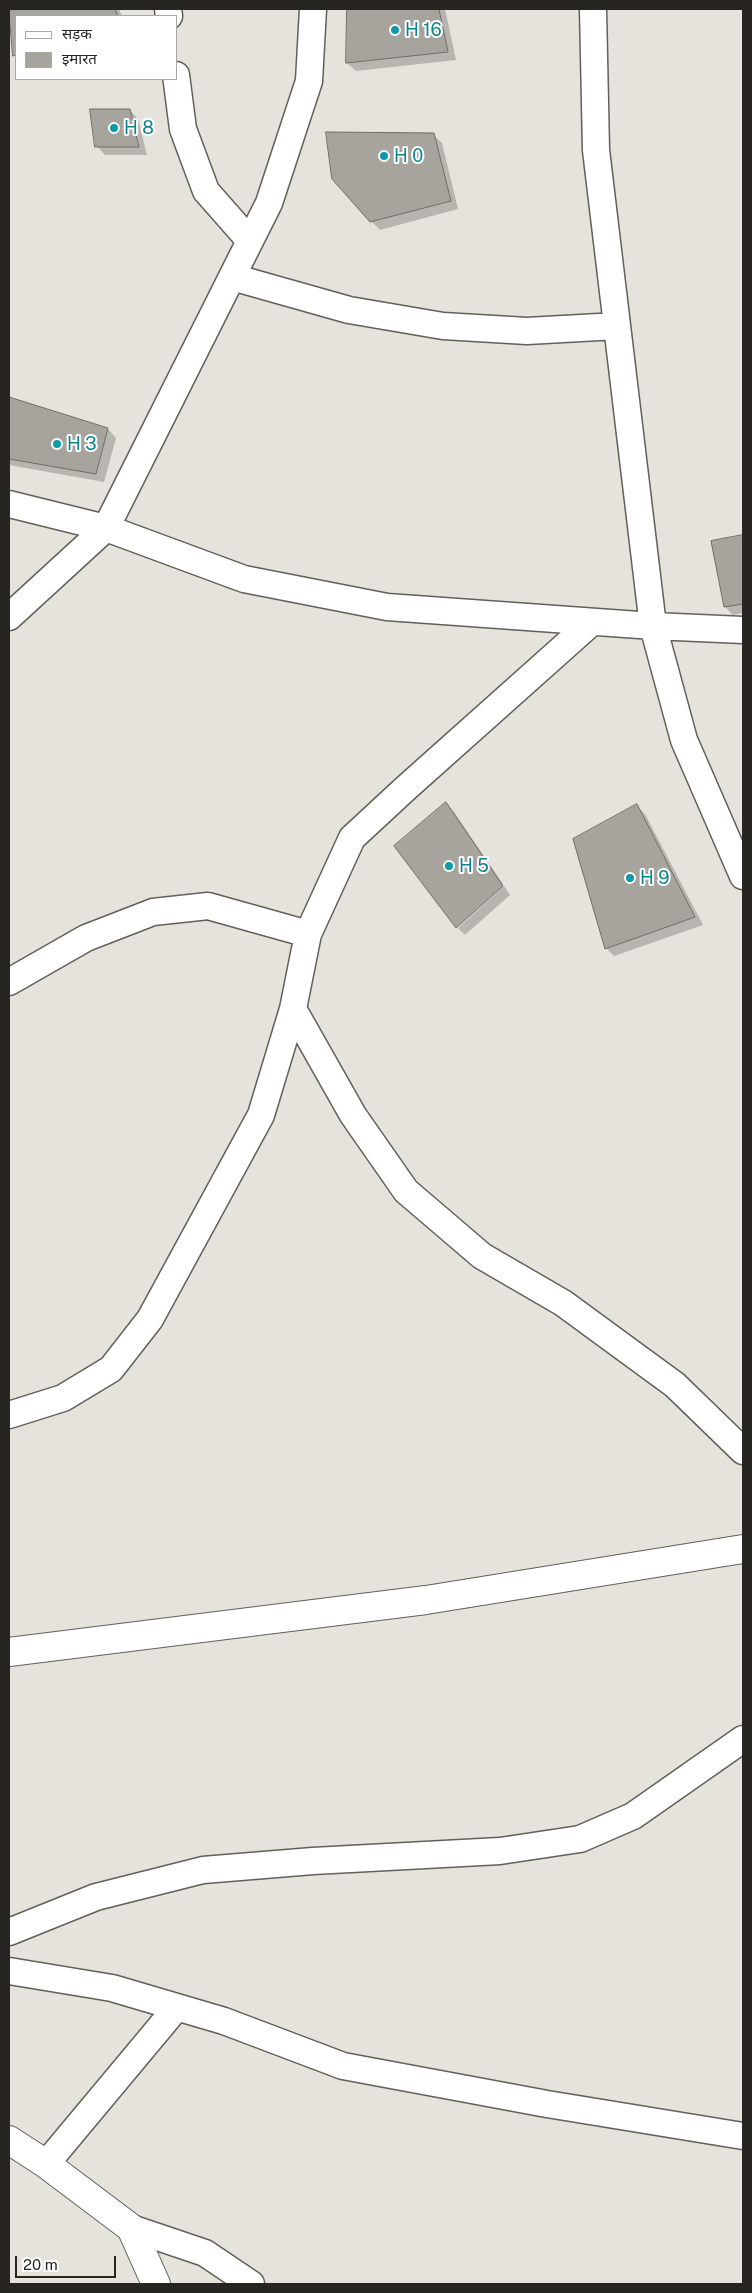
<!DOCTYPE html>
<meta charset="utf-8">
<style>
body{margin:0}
#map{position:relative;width:752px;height:2293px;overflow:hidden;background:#e6e2dc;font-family:"Public Sans","Noto Sans Devanagari",sans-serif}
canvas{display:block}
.frame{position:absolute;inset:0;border:10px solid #262522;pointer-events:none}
.legend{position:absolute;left:15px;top:15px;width:162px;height:65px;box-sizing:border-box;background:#fff;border:1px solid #a8a8a7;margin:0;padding:6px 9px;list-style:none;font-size:15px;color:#262522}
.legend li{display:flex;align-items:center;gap:10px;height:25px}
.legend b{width:25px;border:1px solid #a8a8a7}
.scale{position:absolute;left:15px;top:2256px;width:101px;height:22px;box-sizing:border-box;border:2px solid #262522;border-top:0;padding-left:6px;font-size:15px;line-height:18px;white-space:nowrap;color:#262522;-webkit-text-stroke:4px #fff;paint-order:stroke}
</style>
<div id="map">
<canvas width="752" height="2293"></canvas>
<div class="frame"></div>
<ul class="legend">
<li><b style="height:6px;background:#fff"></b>सड़क</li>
<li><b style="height:14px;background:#a7a39d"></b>इमारत</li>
</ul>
<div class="scale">20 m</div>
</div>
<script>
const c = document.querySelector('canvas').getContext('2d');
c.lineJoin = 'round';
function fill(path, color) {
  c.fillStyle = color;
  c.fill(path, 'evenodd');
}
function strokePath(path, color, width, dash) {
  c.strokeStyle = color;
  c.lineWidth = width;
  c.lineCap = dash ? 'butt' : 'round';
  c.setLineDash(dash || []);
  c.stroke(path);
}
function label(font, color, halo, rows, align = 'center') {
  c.font = font + ' "Public Sans",sans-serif';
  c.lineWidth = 4;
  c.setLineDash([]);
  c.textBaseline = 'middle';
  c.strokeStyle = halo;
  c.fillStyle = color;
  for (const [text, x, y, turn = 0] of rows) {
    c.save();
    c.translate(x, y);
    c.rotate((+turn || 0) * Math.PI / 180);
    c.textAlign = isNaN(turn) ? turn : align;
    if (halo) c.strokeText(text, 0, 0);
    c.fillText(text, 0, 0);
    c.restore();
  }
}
fill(new Path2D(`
 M11,9H119L122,16H16V57Z
 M348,9H445L456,60L356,71L347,63Z
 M130,110L138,119L147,155H105L97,146Z
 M433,134L442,143L458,209L380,230L371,221Z
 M9,399L108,429L116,438L104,482L9,465Z
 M743,536V613L733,615L725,607L712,542Z
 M446,804L454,812L503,884L456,926Z
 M636,805L645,814L703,925L614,956L606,948Z
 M504,886L510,895L465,935L458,928Z`), '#0003');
const building = new Path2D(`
 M9,9H115L118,16H16V55L13,56Z
 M347,9H439L448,52L346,63Z
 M90,109H130L139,147H95Z
 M326,132L434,133L451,201L370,222L332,179Z
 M9,397L108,428L96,474L9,459Z
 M743,535V604L724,607L711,541Z
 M446,802L503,886L456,928L394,846Z
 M637,804L695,917L605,949L573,839Z`);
fill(building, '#a7a39d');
strokePath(building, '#706c67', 1);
const minor = new Path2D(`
 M168,9L169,16
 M593,9L596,150L653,626L684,740L743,876
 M176,75L183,129L206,191L250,241
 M232,277L349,310L443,326L527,331L617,326
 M9,504L106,528L244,579L387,607L653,626L743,630
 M9,617L106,528L269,203L309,81L313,9
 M9,982L86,938L153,912L208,906L308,934
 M293,1009L353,1115L406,1191L482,1256L563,1303L675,1385L743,1451
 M9,1415L63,1398L111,1369L150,1319L261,1115L293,1009L308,934L352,838L406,788L592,622
 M9,1932L96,1897L203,1870L313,1861L500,1851L580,1839L633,1816L743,1739
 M9,1971L112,1988L224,2021L343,2066L547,2104L743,2136
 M46,2164L177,2007
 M131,2228L205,2253L251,2284`);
const tertiary = new Path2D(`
 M9,1652L426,1600L743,1549
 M9,2140L46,2164L131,2228L156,2284`);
strokePath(minor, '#635f5a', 29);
strokePath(tertiary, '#635f5a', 30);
strokePath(minor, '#fff', 26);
strokePath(tertiary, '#fff', 28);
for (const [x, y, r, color] of [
 [395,30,5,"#0f9aa8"],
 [114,128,5,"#0f9aa8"],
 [384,156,5,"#0f9aa8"],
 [57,444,5,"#0f9aa8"],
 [449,866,5,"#0f9aa8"],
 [630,878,5,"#0f9aa8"]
]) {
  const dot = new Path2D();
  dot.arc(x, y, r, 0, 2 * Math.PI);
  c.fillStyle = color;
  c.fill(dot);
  strokePath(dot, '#fff', 2);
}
label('18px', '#0d838f', '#fff', [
 ["H 16",405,30],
 ["H 8",124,128],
 ["H 0",394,156],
 ["H 3",67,444],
 ["H 5",459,866],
 ["H 9",640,878]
], 'left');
</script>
